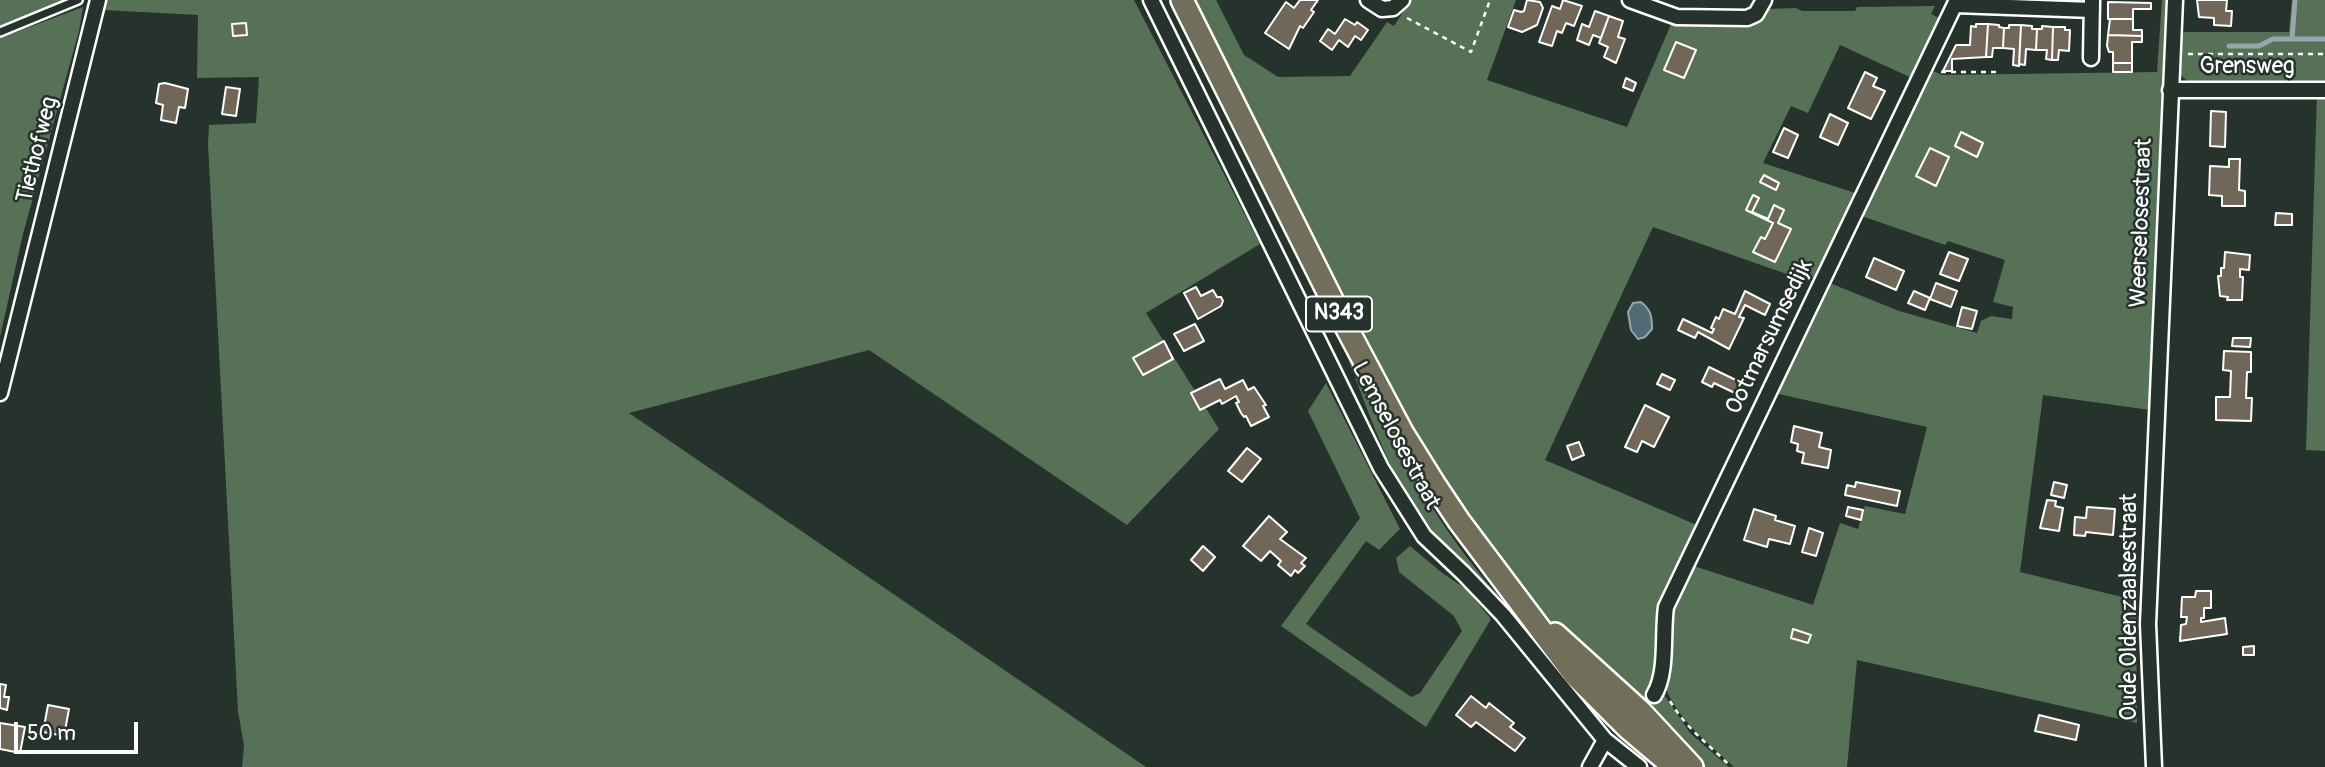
<!DOCTYPE html>
<style>
body{margin:0}
#map{position:relative;width:2325px;height:767px;overflow:hidden;background:#26332d;font-family:Pangolin,sans-serif}
canvas{display:block}
.scale{position:absolute;left:14px;top:722px;width:124px;height:32px;box-sizing:border-box;border:4px solid #fff;border-top:0;padding-left:9px;font-size:21px;line-height:24px;white-space:nowrap;color:#fff;-webkit-text-stroke:5px #26332d;paint-order:stroke}
</style>
<div id="map">
<canvas width="2325" height="767"></canvas>
<div class="scale">50 m</div>
</div>
<script>
const c = document.querySelector('canvas').getContext('2d');
c.lineJoin = 'round';
function fill(path, color) {
  c.fillStyle = color;
  c.fill(path, 'evenodd');
}
function strokePath(path, color, width, dash) {
  c.strokeStyle = color;
  c.lineWidth = width;
  c.lineCap = dash ? 'butt' : 'round';
  c.setLineDash(dash || []);
  c.stroke(path);
}
function label(font, color, halo, rows, align = 'center') {
  c.font = font + ' Pangolin,sans-serif';
  c.lineWidth = 5;
  c.setLineDash([]);
  c.textBaseline = 'middle';
  c.strokeStyle = halo;
  c.fillStyle = color;
  for (const [text, x, y, turn = 0] of rows) {
    c.save();
    c.translate(x, y);
    c.rotate((+turn || 0) * Math.PI / 180);
    c.textAlign = isNaN(turn) ? turn : align;
    if (halo) c.strokeText(text, 0, 0);
    c.fillText(text, 0, 0);
    c.restore();
  }
}
fill(new Path2D(`
 M0,0H64L0,26Z
 M106,0H1134L1260,244L1146,313L1219,429L1127,525L869,350L629,413L1146,767H242L244,746L238,711L208,144L209,125L256,123L259,77L197,78L198,15L104,10Z
 M1191,0H1216L1244,55L1278,77L1350,76L1387,22L1394,26L1411,0H1516L1487,80L1627,127L1672,22H1759L1766,16L1769,9L1796,8L1802,11H1855L1857,7L1935,6L1931,14L1942,19L1914,79L1840,45L1808,113L1791,106L1763,163L1858,194L1815,284L1653,227L1545,460L1699,526C1686,554 1667,584 1658,614C1648,648 1669,675 1641,706L1555,626L1531,599L1458,504L1381,377Z
 M2162,0H2168L2150,410L2043,395L2020,572L2126,598H2136L2137,723L1857,660L1847,767H1734C1707,742 1680,722 1665,687C1674,664 1665,644 1668,621C1670,602 1684,582 1691,565L1813,605L1840,523L1858,529L1865,506L1905,514L1927,427L1774,393L1827,282L1899,311L1977,333L1981,321L1991,316L2012,319L2013,307L1993,302L2005,260L1948,241L1945,245L1859,215L1931,70L1942,75L2157,72Z
 M2292,0H2325V86H2193L2177,72L2179,39L2184,32H2289Z
 M83,7L79,31L23,234L0,337V38Z
 M2317,94H2325V451L2306,450Z
 M1346,354C1390,440 1436,525 1500,598C1477,575 1450,554 1430,530C1393,487 1367,407 1346,354Z
 M1326,383L1400,529L1379,550L1366,541L1306,624L1411,697L1420,693L1462,631L1454,616L1399,572L1396,558L1410,546L1441,572L1466,589L1491,619L1426,727L1281,626L1360,518L1308,411Z
 M1659,694L1665,696L1690,733L1729,767H1699L1646,711Z`), '#577157');
const water = new Path2D(`
 M1641,302C1651,310 1652,316 1652,329L1645,337L1638,339L1631,330L1628,312L1633,303Z`);
fill(water, '#506b75');
strokePath(water, '#96a6ac', 2);
strokePath(new Path2D(`
 M2292,39L2295,0
 M2229,46H2259L2273,39H2325`), '#96a6ac', 5);
const building = new Path2D(`
 M1300,0H1318L1311,10L1314,12L1303,28L1300,26L1289,49L1265,33L1286,2L1294,8Z
 M1527,0L1540,2L1543,8L1537,25L1522,32L1508,27L1514,10L1521,12L1524,11Z
 M1563,0L1582,6L1574,26L1566,23L1562,33L1557,31L1552,46L1539,42L1552,6L1560,9Z
 M2197,0H2227L2226,11H2232L2231,26L2214,25V18L2199,17Z
 M2108,2L2151,3V9H2133V19H2108Z
 M1595,11L1609,16L1601,38L1593,35L1589,45L1577,40L1582,24L1589,27Z
 M1609,16L1623,21L1618,37L1625,39L1616,63L1604,57L1608,47L1599,43Z
 M1345,19L1355,25L1357,22L1368,30L1361,40L1355,36L1348,47L1339,40L1332,50L1320,41L1328,29L1335,34Z
 M2110,19H2133V30H2142V36L2108,35Z
 M246,23L247,35L233,36L232,24Z
 M1976,24H1988L1986,57L1952,59V71H1943L1956,45H1970L1971,26L1976,27Z
 M1988,24L1999,25V27L2004,28L2003,48H1993L1992,57H1986Z
 M2009,25H2021L2019,66L2013,65L2014,49L2003,48L2004,28H2009Z
 M2021,25L2032,26V29H2037L2036,50L2026,49L2025,65L2019,64Z
 M2042,26L2053,27L2052,60L2046,59L2047,50H2036L2037,29H2042Z
 M2053,27H2065V30H2070L2069,51L2059,50L2058,60H2052Z
 M2108,35L2142,36V42H2132V63H2113V52H2109L2107,46Z
 M1676,42L1696,50L1684,78L1664,70Z
 M2113,63H2132V72H2113Z
 M1865,72L1877,78L1873,86L1885,91L1871,119L1848,108Z
 M1626,78L1636,83L1633,91L1623,87Z
 M165,83L188,89L185,108L179,107L176,123L161,120L163,105L156,103L159,84Z
 M226,87L240,89L236,116L222,114Z
 M2211,111L2226,112L2225,147L2210,146Z
 M1830,114L1848,123L1838,145L1820,137Z
 M1784,128L1798,135L1788,158L1773,152Z
 M1961,132L1983,143L1977,157L1955,146Z
 M1930,148L1949,157L1936,186L1916,176Z
 M2229,159H2240L2239,190L2245,191V206H2222V196L2209,195L2210,166L2229,167Z
 M1764,175L1779,183L1776,190L1760,182Z
 M1753,195L1759,198L1752,212L1768,219L1774,205L1784,210L1778,223L1791,229L1775,262L1753,252L1761,237L1765,239L1773,223L1746,210Z
 M2276,213L2292,214V225H2275Z
 M1949,252L1968,259L1959,281L1940,274Z
 M2225,252L2250,255L2249,270L2240,269V277H2243L2242,300H2227L2228,297L2220,296L2218,276H2221V268H2224Z
 M1874,258L1904,271L1896,290L1866,277Z
 M1936,283L1957,291L1951,307L1930,299Z
 M1196,287L1201,296L1213,290L1217,297H1221L1223,301L1221,306L1198,319L1184,293Z
 M1745,291L1770,304L1765,315L1745,305L1739,317L1744,318L1729,349L1698,332L1695,338L1678,330L1683,319L1712,333L1714,329L1711,328L1716,317L1719,319L1723,309L1735,314Z
 M1914,291L1930,298L1925,310L1908,303Z
 M1962,307L1977,311L1972,329L1957,326Z
 M1195,324L1204,341L1184,351L1174,334Z
 M2233,338H2251L2250,347L2232,346Z
 M1164,341L1173,359L1143,375L1133,358Z
 M2224,351L2251,352V372H2247L2246,398H2252L2251,421L2216,420V397H2230L2231,371L2223,370Z
 M1709,367L1744,384L1739,395L1714,383L1712,387L1702,382Z
 M1662,374L1675,380L1670,390L1657,384Z
 M1220,379L1225,389L1243,380L1248,390L1254,387L1266,405L1263,406L1269,417L1251,426L1246,416L1244,417L1241,413L1236,403L1239,402L1236,396L1222,404L1220,400L1200,410L1191,393Z
 M1645,405L1669,417L1654,447L1642,441L1637,452L1625,447Z
 M1794,426L1822,433L1819,447L1831,450L1828,468L1802,463L1804,453L1797,451L1798,444L1791,442Z
 M1579,442L1584,455L1572,460L1567,446Z
 M1247,448L1261,459L1242,482L1228,471Z
 M1856,482L1900,491L1897,506L1845,495L1847,485L1855,487Z
 M2054,482L2067,485L2064,498L2051,495Z
 M2047,500L2056,501L2055,506L2063,508L2059,531L2040,528Z
 M1848,507L1863,510L1861,520L1846,516Z
 M2087,507L2115,509L2113,535L2086,532L2085,536L2074,535L2075,517L2086,518Z
 M1754,509L1776,516L1775,520L1795,526L1790,544L1769,539L1767,547L1744,540Z
 M1269,516L1287,532L1280,539L1306,558L1301,563L1305,566L1298,573L1295,570L1291,576L1278,565L1281,561L1270,551L1261,561L1243,546Z
 M1809,528L1823,533L1816,556L1802,552Z
 M1203,546L1215,557L1203,571L1191,560Z
 M2196,591H2211V608H2204V618H2201V622L2225,618L2227,634L2180,641L2181,625L2186,624L2187,617H2181L2182,597H2195Z
 M1793,629L1811,635L1808,643L1791,638Z
 M2254,646V655H2243V647Z
 M0,684L6,685L4,697H9L7,710L0,708Z
 M1471,696L1486,708L1489,703L1514,723L1510,727L1525,738L1515,751L1476,722L1471,727L1456,715Z
 M48,705L69,709L64,736L43,732Z
 M2039,715L2079,725L2076,740L2035,731Z
 M0,723L25,727L20,753L0,749Z`);
fill(building, '#706759');
strokePath(building, '#fff', 2);
const service = new Path2D(`
 M0,32L78,0`);
const minor = new Path2D(`
 M1151,0L1381,468L1424,536L1464,574L1503,615L1605,740L1639,767
 M1368,0L1382,9L1393,8L1402,0
 M1630,0L1677,17L1747,18L1756,14L1764,0
 M1955,5L2092,10
 M2091,58L2092,0
 M2170,90H2325
 M0,393L98,0
 M1654,695C1668,672 1662,634 1666,607L1957,0
 M1590,767L1605,740
 M2154,767L2148,624L2175,0`);
const primary = new Path2D(`
 M1182,0L1335,306L1402,432L1435,485L1459,521L1574,674L1628,728L1674,767
 M1555,634L1640,711L1692,767`);
strokePath(service, '#fff', 12);
strokePath(minor, '#fff', 19);
strokePath(primary, '#fff', 26);
strokePath(new Path2D(`
 M1407,18L1471,52L1490,0
 M2188,54H2325
 M1941,72H2000
 M1670,701C1688,731 1708,743 1731,767`), '#fff', 2.5, [5, 5]);
strokePath(service, '#26332d', 7);
strokePath(minor, '#26332d', 14);
strokePath(primary, '#716e59', 21);
for (const [x, y, w] of [
 [1339,314,66]
]) {
  const box = new Path2D();
  box.roundRect(x - w / 2, y - 17.5, w, 35, 5);
  c.fillStyle = '#26332d';
  c.fill(box);
  strokePath(box, '#fff', 2);
}
label('bold 21px', '#fff', null, [
 ["N343",1339,314]
]);
label('23px', '#fff', '#26332d', [
 ["Grensweg",2247,67],
 ["Tiethofweg",38,150,-76],
 ["Weerselosestraat",2142,223,-88],
 ["Ootmarsumsedijk",1770,337,-64],
 ["Lemselosestraat",1395,436,62],
 ["Oude Oldenzaalsestraat",2130,607,-90]
]);
</script>
